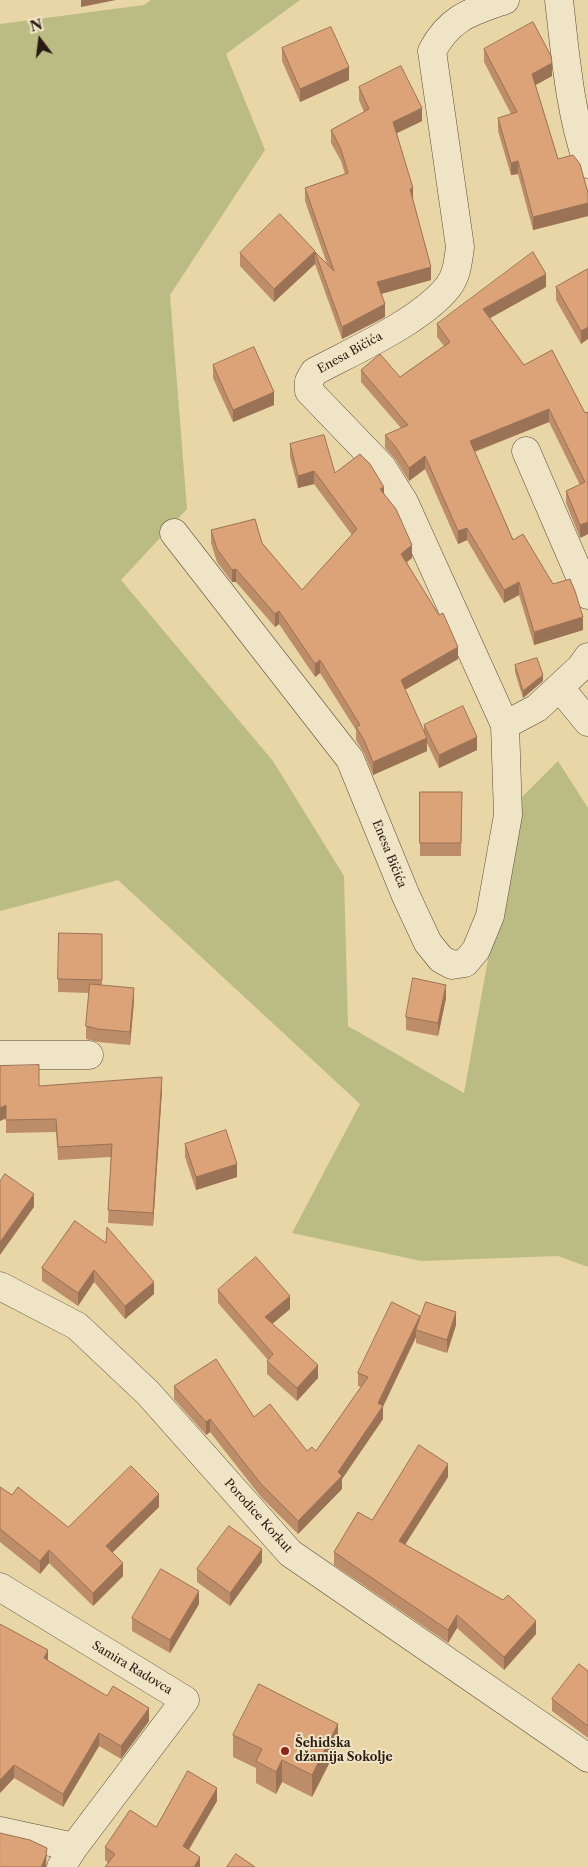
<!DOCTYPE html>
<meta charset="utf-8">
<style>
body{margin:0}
#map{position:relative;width:588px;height:1867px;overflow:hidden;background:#e8d6a7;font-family:"Libre Caslon Text",serif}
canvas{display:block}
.north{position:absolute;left:15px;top:15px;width:50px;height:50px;-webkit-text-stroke:4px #f0e4c6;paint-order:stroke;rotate:345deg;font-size:14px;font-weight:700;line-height:20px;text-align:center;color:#2a1b12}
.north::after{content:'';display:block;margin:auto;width:18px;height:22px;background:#2a1b12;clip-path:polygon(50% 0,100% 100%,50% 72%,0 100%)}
</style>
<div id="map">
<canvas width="588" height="1867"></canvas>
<div class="north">N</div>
</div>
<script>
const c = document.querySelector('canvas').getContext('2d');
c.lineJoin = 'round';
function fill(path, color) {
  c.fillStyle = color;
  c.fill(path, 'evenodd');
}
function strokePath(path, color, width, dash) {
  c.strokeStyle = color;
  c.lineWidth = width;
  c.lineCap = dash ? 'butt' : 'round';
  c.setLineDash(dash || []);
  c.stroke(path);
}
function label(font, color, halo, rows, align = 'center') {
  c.font = font + ' "Libre Caslon Text",serif';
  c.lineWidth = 4;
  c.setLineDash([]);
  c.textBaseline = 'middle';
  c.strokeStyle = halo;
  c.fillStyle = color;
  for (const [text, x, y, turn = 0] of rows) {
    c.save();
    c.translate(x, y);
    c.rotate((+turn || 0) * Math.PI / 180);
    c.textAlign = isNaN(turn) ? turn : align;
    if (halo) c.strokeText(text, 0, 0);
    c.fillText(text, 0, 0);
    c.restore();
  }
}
fill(new Path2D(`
 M151,0H300L226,54L265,150L170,295L187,509L121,580L273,761L344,876L348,1026L464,1093L516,803L558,761L588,808V1267L558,1256L421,1261L292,1233L360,1104L118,880L0,911V24L144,5Z`), '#bbbc83');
const minor = new Path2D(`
 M559,0C565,52 570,115 588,164
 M526,451L588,595
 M174,533L350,759L406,896L428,943L441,959L452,965L465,963L476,950L490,916L508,815L505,725L404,502L382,467L309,391V381L314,372C353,351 420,322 448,287C457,276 458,261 460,247L432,51C450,17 471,12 505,0
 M560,688L588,722
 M505,725L537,708L581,667L588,657
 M0,1055H89
 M0,1286L77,1326L148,1393L290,1553L588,1758
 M0,1587L185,1700L74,1847L61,1867
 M0,1831L74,1847`);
strokePath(minor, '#5a4a37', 29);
strokePath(minor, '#f0e4c6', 28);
fill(new Path2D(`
 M282,48L349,80L300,102L282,61Z
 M484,49L552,76L535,85L558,159L588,193V216L533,230L518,174L511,175L498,131V118L511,114L484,62Z
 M359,87L422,121L397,133L413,200L431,280L381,294L385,317L342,339L315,264V252L327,264L305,201V188L345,174L341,161L331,143V130L364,112L359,100Z
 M240,253L315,264L274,302L240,266Z
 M588,269L581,344L556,300V287Z
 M546,287L490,318L524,365L585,413L588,412V534L580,538L566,503V491L580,485L549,422L475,452L513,540L553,584L583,630L534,645L519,595L504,603L467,540L458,544L425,469L409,481L395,459L385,448V435L401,428L361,382V370L400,377L444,346L437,337V324Z
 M213,365L274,405L233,422L213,378Z
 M290,444L335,473L384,494L412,558L407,562L458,659L405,690L424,733V725L477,750L439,768L427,743V751L373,775L364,753L356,740V730L320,673L315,677L279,624L275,627L236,582H232L217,562L211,543V530L262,543L302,590L352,535L314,484L298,488L290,457Z
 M515,665L543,681L523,698L515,672Z
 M420,792H462L461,856H420Z
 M102,934V985L134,1001L130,1045L98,1042L86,1039V1026L89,993L58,992V979Z
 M446,998L438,1036L406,1030V1017Z
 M0,1066L39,1086L162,1090L153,1226L108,1223L111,1157L58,1160L56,1132L6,1133V1118L0,1121Z
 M185,1144L237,1177L196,1190L185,1157Z
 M75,1221L154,1294L125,1319L94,1282L78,1306L42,1281V1268Z
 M218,1290L290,1309L272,1324L318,1378L297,1401L267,1374V1361L268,1360L218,1303Z
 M420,1319L456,1325L447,1353L416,1343V1337L383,1406V1419L342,1479V1489L298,1534L261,1497L210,1432L206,1435L174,1399V1386L254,1417L307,1451H316L361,1387L358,1386V1373Z
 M448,1477L405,1545L536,1634L504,1670L457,1628L448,1643L334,1565V1552L372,1520Z
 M0,1487L12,1495L68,1527L159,1507L112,1552L123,1576L93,1606L49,1563L40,1574L0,1542Z
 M262,1562L230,1606L197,1582V1569Z
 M199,1604L170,1653L132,1631V1618Z
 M48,1661L149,1721L121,1759L99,1746L63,1807L14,1778L0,1793Z
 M588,1671V1738L552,1711V1699Z
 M233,1735L338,1746L312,1797L282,1782L276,1794L256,1783V1768L233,1757Z
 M217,1801L189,1850L200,1867L108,1863L105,1860V1847L156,1827Z`), '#bd8c68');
fill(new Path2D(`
 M81,0H116L81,7Z
 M552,63V76L532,87V74Z
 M349,67V80L300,102V89Z
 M422,108V121L393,135V122Z
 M518,161V174L511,175V163Z
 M413,188V201L410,189Z
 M588,203V216L533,230V217Z
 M315,251V264L274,302V289Z
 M431,267V280L377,295V282Z
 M546,274V287L483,322V309Z
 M385,304V317L342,339V327Z
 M588,327V339L581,344V331Z
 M274,392V405L233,422V410Z
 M549,409V422L470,453V441Z
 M425,456V469L409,481V468Z
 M314,471V484L298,488V476Z
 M384,487V499L380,489Z
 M588,522V534L580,538V525Z
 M467,528V540L458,544V531Z
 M412,545V558L401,566V554Z
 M236,569V582H232V570Z
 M519,582V595L504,603V590Z
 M279,611V624L275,627V614Z
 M583,617V630L534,645V632Z
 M458,647V659L401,692V680Z
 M320,660V673L315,677V664Z
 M543,675V681L523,698V691Z
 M477,737V750L439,768V755Z
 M427,738V751L373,775V762Z
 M446,985V998L438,1036V1023Z
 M134,988V1001L130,1045V1032Z
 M162,1077V1090L153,1226V1213Z
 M6,1105V1118L0,1121V1108Z
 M237,1164V1177L196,1190V1177Z
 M34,1194V1207L0,1255V1242Z
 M94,1270V1282L78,1306V1293Z
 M154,1282V1294L125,1319V1306Z
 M290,1296V1309L265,1330V1317Z
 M456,1312V1325L447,1353V1340Z
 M420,1316V1328L416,1330V1337L382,1409L383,1406V1419L342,1479V1489L298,1534V1521L338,1472L378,1403Z
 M318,1365V1378L297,1401V1388Z
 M210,1419V1432L206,1435V1422Z
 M448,1464V1477L399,1554V1541Z
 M159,1494V1507L106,1559V1546Z
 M262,1549V1562L230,1606V1593Z
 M49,1550V1563L40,1574V1561Z
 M123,1563V1576L93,1606V1593Z
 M199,1591V1604L170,1653V1640Z
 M457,1615V1628L448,1643V1630Z
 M536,1621V1634L504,1670V1657Z
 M48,1650V1663L44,1658Z
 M149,1708V1721L121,1759V1746Z
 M338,1724V1746L312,1797V1775Z
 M99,1733V1746L63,1807V1794Z
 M282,1760V1782L276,1794V1772Z
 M14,1765V1778L0,1793V1780Z
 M217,1788V1801L183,1859V1846Z
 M47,1848L46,1867H41Z
 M200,1857V1867H194Z`), '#9a7255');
const building = new Path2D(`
 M533,22L551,56L552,63L532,74L558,159L573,155L580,164L588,193V203L533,217L518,161L511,163L498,118L517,112L484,49Z
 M331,27L349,67L300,89L282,48Z
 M401,66L422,108L393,122L413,188L410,189L431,267L377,282L385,304L342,327L315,252L334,271L305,188L348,173L341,149L331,130L369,109L359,87Z
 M280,214L315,251L274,289L240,253Z
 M533,252L546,274L483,309L524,365L552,350L585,413L588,412V522L580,525L566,491L585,482L549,409L470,441L513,540L523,534L553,584L570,579L575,591L583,617L534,632L519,582L504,590L467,528L458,531L425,456L409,468L395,446L385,435L408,425L361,370L380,354L400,377L450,342L437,324Z
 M588,269V327L581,331L556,287Z
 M254,347L274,392L233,410L213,365Z
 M324,435L335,473L360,454L370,464L384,487L380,489L396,509L412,545L401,554L439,615L443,613L458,647L401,680L427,738L373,762L364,740L356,727L360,725L320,660L315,664L279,611L275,614L236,569L232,570L217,549L211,530L255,519L262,543L302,590L357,529L314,471L298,476L290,444Z
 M537,658L543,675L523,691L515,665Z
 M463,706L477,737L439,755L424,725Z
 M420,792H462L461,843H420Z
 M59,933L102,934V980L58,979Z
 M413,978L446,985L438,1023L406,1017Z
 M90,984L134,988L130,1032L98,1029L86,1026Z
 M39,1065V1086L162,1077L153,1213L108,1210L112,1144L58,1147L56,1119L6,1120V1105L0,1108V1066Z
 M226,1130L237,1164L196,1177L185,1144Z
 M5,1174L34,1194L0,1242V1182Z
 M75,1221L106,1243L107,1227L154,1282L125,1306L94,1270L78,1293L42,1268Z
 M256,1257L290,1296L265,1317L318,1365L297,1388L267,1361L273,1354L218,1290Z
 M392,1302L420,1316L378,1403L383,1406L338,1472L342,1476L298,1521L261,1484L210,1419L206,1422L174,1386L216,1359L254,1417L270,1404L307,1451L312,1447L316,1451L368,1377L358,1373Z
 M426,1302L456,1312L447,1340L416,1330Z
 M419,1445L448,1464L399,1541L503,1600L508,1595L536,1621L504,1657L457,1615L448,1630L334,1552L358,1512L372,1520Z
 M131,1466L159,1494L106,1546L123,1563L93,1593L49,1550L40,1561L0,1529V1487L12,1495L18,1487L68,1527Z
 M229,1526L262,1549L230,1593L197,1569Z
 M161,1569L199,1591L170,1640L132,1618Z
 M0,1624L48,1650L44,1658L107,1696L113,1686L149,1708L121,1746L99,1733L63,1794L14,1765L0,1780Z
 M579,1664L588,1671V1726L552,1699Z
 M259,1684L338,1724L312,1775L282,1760L276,1772L256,1761L262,1749L233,1735Z
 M188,1771L217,1788L183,1846L200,1857L194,1867H105L115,1854L105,1847L130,1810L156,1827Z
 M0,1833L30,1840L47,1848L46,1856L41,1867H0Z
 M236,1854L255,1867H227Z`);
fill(building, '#dca379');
strokePath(building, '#9a7255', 1);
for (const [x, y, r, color] of [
 [285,1751,5,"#8f2418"]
]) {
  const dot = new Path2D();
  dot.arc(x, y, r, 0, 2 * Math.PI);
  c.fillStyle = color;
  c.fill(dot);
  strokePath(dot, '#f0e4c6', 2);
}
label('12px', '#2a1b12', '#f0e4c6', [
 ["Enesa Bičića",350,353,-29],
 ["Enesa Bičića",389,854,68],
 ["Porodice Korkut",258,1516,48],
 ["Samira Radovca",132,1668,31]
]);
label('bold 12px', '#2a1b12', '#f0e4c6', [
 ["Šehidska",295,1744],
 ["džamija Sokolje",295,1758]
], 'left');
</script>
